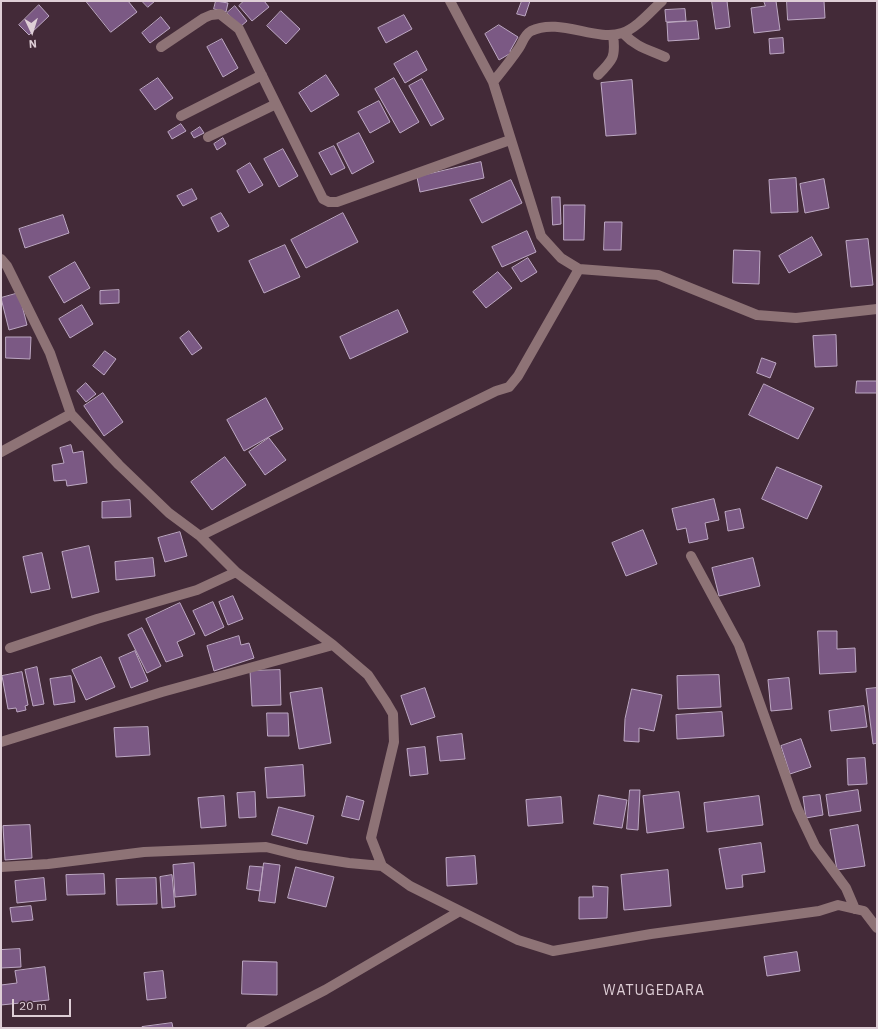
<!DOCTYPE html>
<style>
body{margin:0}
#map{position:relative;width:878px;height:1029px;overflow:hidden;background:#432a38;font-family:"IBM Plex Sans",sans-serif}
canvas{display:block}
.frame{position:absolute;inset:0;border:2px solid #deced6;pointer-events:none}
.north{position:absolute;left:12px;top:12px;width:40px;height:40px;-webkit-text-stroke:3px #432a38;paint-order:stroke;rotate:176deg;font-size:11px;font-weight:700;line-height:16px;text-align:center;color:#deced6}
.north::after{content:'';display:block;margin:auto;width:14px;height:18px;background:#deced6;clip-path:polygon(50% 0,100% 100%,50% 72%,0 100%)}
.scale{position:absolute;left:12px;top:999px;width:59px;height:18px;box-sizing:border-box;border:2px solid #deced6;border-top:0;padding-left:5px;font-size:12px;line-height:14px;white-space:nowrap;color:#deced6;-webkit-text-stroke:3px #432a38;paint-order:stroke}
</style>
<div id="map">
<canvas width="878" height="1029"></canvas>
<div class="frame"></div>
<div class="north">N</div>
<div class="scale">20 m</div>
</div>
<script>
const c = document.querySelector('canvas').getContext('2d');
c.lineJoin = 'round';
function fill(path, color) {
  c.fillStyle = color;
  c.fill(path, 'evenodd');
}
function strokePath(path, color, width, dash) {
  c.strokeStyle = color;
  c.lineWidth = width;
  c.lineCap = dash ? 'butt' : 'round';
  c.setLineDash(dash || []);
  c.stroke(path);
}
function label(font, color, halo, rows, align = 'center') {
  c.font = font + ' "IBM Plex Sans",sans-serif';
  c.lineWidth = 3;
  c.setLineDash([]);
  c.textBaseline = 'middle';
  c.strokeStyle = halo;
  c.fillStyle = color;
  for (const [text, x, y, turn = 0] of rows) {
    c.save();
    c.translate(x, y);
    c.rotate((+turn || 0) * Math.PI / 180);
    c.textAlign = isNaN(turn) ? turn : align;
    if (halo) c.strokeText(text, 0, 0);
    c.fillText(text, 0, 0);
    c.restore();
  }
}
const building = new Path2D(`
 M86,1H128L137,12L111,32Z
 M142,1H155L148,7Z
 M216,1L228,3L226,12L214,9Z
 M244,1H264L269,7L252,21L239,6Z
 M522,1H530L525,16L517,14Z
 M712,1H727L730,27L716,29Z
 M764,1H776L780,30L754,33L751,8L765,6Z
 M787,1H824L825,18L788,20Z
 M39,5L49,16L29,35L19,25Z
 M235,6L247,21L240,27L227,13Z
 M685,9L686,21L666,22L665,10Z
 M281,11L300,29L286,44L267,26Z
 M404,15L412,29L386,43L378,28Z
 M161,17L170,28L150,43L142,33Z
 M697,21L699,39L668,41L667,23Z
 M499,25L518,37L510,51L511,53L499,60L485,34Z
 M783,38L784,53L770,54L769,39Z
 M222,39L238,68L223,77L207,47Z
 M417,51L427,70L405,83L394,64Z
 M326,75L339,95L311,112L299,93Z
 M158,78L173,98L155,110L140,90Z
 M394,78L419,122L400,133L375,89Z
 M422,79L444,119L431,126L409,86Z
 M632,80L636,134L606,136L601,83Z
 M379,101L390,122L370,133L358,112Z
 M181,124L186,131L172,139L168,132Z
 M200,127L204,133L194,138L191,133Z
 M359,133L374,162L352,174L337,144Z
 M223,138L226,144L217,150L214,144Z
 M334,146L345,168L331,175L319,153Z
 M283,149L298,176L279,187L264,159Z
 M481,162L484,178L420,192L417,177Z
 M250,163L263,185L249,193L237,171Z
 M796,178L798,212L771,213L769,180Z
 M824,179L829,208L805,213L800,184Z
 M511,180L522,203L482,223L470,200Z
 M192,189L197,199L183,206L177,196Z
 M552,197H560L561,224L553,225Z
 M564,205H585L584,240H564Z
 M221,213L229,226L218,232L211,218Z
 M343,213L358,242L306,268L291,240Z
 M63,215L69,233L25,248L19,229Z
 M605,222H622L621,250H604Z
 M527,231L536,252L502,267L492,247Z
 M812,237L822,255L789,273L779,256Z
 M868,239L873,285L851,287L846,241Z
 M285,245L300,277L264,293L249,261Z
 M734,250L760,251L759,284L733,283Z
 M528,258L537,272L521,282L512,268Z
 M75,262L90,288L64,303L49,277Z
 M498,272L512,288L486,308L473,292Z
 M119,290V303L100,304V291Z
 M19,293L27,325L9,330L1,298Z
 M82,305L93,324L70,338L59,319Z
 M398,310L408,332L350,359L340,337Z
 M189,331L202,348L192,355L180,338Z
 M836,335L837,366L815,367L813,336Z
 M6,337H31L30,359L6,358Z
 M105,351L116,359L104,375L93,366Z
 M762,358L776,363L770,378L757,373Z
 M857,381H877V393H856Z
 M86,383L96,394L86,402L77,391Z
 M764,384L814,408L798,439L749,415Z
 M103,393L123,422L104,436L84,406Z
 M266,398L283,429L244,451L227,420Z
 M269,438L286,460L265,475L249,452Z
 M71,445L73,453L83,451L87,483L67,486L66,480L54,481L52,465L64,463L60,448Z
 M225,457L246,485L212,510L191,482Z
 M777,467L822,486L807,519L762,499Z
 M714,499L719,520L705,523L708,539L689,543L686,528L677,530L672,509Z
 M130,500L131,517L102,518V502Z
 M740,509L744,528L728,531L725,512Z
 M643,530L657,564L626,576L612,543Z
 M180,532L187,556L165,562L158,538Z
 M89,546L99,592L72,598L62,552Z
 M42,553L50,589L31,593L23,557Z
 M153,558L155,576L116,580L115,562Z
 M753,558L760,586L719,596L712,568Z
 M233,596L243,619L228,625L219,602Z
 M213,602L224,627L205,636L193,611Z
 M180,603L195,634L177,642L183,656L166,662L146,619Z
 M142,628L161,666L147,673L128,635Z
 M818,631H837V649L855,648L856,672L820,674Z
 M239,636L241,645L249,643L254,658L214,671L207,646Z
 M135,651L148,681L131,688L119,658Z
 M101,657L115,687L86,700L72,670Z
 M37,667L44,704L33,706L25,670Z
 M280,670L281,705L252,706L250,671Z
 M22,672L28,705L25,706L26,710L17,712L16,708L8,709L2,676Z
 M719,675L721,707L678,709L677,676Z
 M71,676L75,702L54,705L50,679Z
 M789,678L792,709L771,711L768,680Z
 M322,688L331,743L299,749L290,693Z
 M425,688L435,717L411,725L401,696Z
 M877,688V743L873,744L866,689Z
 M632,689L662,695L654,731L639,728V742L624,741L625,719Z
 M864,706L867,727L831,731L829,711Z
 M722,712L724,736L677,739L676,715Z
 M267,713H288L289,736H268Z
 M148,727L150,755L116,757L114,728Z
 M462,734L465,759L440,761L437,737Z
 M801,739L811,767L790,774L781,746Z
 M425,747L428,774L410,776L407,749Z
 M865,758L867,784L848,785L847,759Z
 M303,765L305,796L267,798L265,768Z
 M630,790H640L638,830L627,829Z
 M858,790L861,811L829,816L826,795Z
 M255,792L256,817L239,818L237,793Z
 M679,792L684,828L647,833L643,796Z
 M599,795L627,800L622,828L594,824Z
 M820,795L823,815L806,818L803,797Z
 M224,796L226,826L201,828L198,798Z
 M347,796L364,801L359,820L342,816Z
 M759,796L763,825L707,832L704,803Z
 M561,797L563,823L528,826L526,800Z
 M279,807L314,816L307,844L272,835Z
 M30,825L32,858L5,860L3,826Z
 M858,825L865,866L837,870L830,830Z
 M761,843L765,872L742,875L743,887L726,889L719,849Z
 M475,856L477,884L447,886L446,858Z
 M194,863L196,895L175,897L173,865Z
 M264,863L280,865L275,903L259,901Z
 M250,866L263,867L260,891L247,889Z
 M296,867L334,877L326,907L288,898Z
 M668,870L671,906L624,910L621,875Z
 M104,874L105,894L67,895L66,875Z
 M172,875L175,907L162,908L160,877Z
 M44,878L46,900L17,903L15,881Z
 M156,878L157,904L117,905L116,879Z
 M593,886L608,887L607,918L579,919V897H593Z
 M31,906L33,920L12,922L10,908Z
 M20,949L21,967L1,968V950Z
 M797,952L800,971L767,976L764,957Z
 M243,961L277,962V995L242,994Z
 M45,967L49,1000L1,1005V985L17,983L15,971Z
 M163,971L166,998L147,1000L144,973Z
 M172,1023L173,1028H142V1027Z`);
fill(building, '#7b5984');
strokePath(building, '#bda8c3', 1);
strokePath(new Path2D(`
 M450,1L493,82L541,236L561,258L579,269L658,275L757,315L796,318L877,309
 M623,33C636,47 647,49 665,57
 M161,47L204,18L211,15L220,14L239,29L323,199L329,202H337L510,140
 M598,75C613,60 616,57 613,35
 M493,82C502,71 511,60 519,48C523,42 524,35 531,31C559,17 596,42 622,33C637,28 650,12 662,1
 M181,116L262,75
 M208,137L276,104
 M1,259L7,266L50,353L71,414L119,465L169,513L200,536L236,572L333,645L368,675L386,702L393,714L394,742L371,838L382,866L410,886L518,940L553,951L651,934L819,911L838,905L864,911L877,928
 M1,452L71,414
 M200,536L496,391L509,387L518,376L579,269
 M691,556L739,645L797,808L815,846L846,888L855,909
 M10,648L97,619L197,590L236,572
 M1,742L162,692L333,645
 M1,867L48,864L144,852L266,847L298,855L349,863L382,866
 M251,1028L325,990L460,911`), '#8e7376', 10);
c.letterSpacing = '1px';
label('14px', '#deced6', '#432a38', [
 ["WATUGEDARA",654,991]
]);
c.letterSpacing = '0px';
</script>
